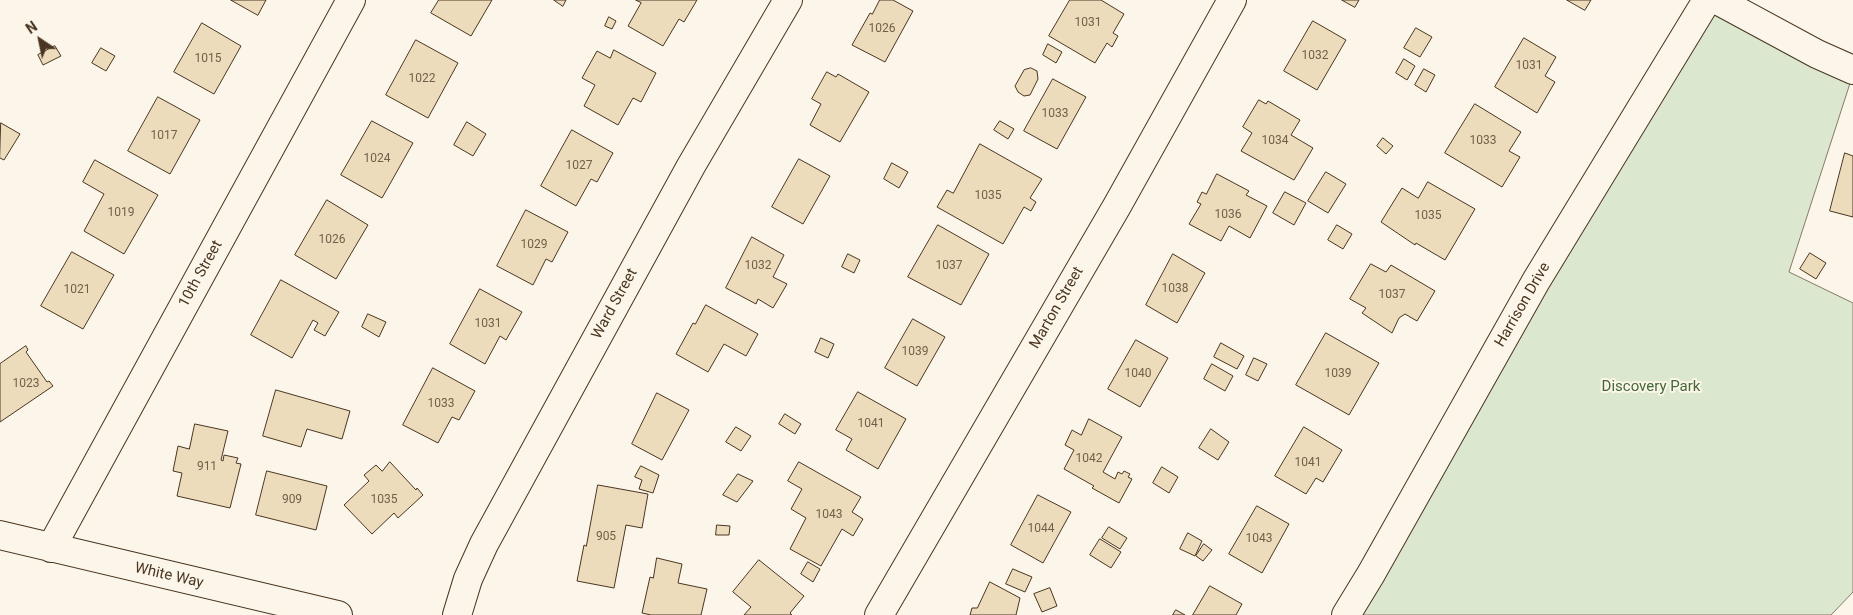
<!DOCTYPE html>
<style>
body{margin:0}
#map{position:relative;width:1853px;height:615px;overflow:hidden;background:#fbf6e9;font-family:Roboto,sans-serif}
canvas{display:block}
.north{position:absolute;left:15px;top:15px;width:50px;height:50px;-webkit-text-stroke:4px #fbf6e9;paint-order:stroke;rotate:326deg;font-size:14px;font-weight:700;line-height:20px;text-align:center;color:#4a3520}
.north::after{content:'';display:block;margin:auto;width:18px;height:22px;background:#4a3520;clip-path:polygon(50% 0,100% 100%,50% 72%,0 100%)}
</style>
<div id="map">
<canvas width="1853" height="615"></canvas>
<div class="north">N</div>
</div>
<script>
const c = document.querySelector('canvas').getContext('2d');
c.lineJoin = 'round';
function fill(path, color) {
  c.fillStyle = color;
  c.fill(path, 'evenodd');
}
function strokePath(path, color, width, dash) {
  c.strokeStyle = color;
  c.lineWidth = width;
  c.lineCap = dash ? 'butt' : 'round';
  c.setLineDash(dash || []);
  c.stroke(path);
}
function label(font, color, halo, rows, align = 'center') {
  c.font = font + ' Roboto,sans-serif';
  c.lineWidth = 4;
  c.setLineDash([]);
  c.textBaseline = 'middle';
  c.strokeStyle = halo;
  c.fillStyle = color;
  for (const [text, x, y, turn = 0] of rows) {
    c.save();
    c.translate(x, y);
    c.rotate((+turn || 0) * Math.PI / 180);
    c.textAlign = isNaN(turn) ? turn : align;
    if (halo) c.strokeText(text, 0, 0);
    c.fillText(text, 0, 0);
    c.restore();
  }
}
const green = new Path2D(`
 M1707,0L1853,74L1789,272L1853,303V592L1831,615H1345Z`);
fill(green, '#dce7d0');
strokePath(green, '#887966', 1);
const building = new Path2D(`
 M231,0H266L258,15Z
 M439,0H492L471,36L431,13Z
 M554,0H566L563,6Z
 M636,0H697L684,22L679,19L663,46L628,26L641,3Z
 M880,0H893L913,11L885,62L852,45L870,13L872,14Z
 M1070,0H1101L1124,14L1113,33L1118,36L1112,47L1107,43L1095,63L1049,36Z
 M1342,0H1359L1355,7Z
 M1567,0H1591L1585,10Z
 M609,17L616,21L612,29L605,26Z
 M1313,21L1346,40L1317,90L1284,71Z
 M202,23L241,46L214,94L174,72Z
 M1416,28L1432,37L1420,57L1404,48Z
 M1524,38L1556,57L1545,76L1555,82L1537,113L1495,87Z
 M416,40L458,63L428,118L386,95Z
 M1048,44L1062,52L1056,63L1043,55Z
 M55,46L61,56L43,65L38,55Z
 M101,48L115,56L106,71L92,63Z
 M614,50L656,73L641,102L633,98L618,125L584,106L595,85L582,78L597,51L610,58Z
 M1404,59L1415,66L1407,80L1396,73Z
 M1031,68L1037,71L1038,79L1030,95L1024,96L1018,92L1015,86L1024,70Z
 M1424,69L1435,75L1426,92L1415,85Z
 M827,72L836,77L838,74L869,92L840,142L810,125L821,104L812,99Z
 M1053,79L1086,97L1057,149L1024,131Z
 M158,97L200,120L170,174L128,151Z
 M1259,100L1266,104L1268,101L1300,120L1291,135L1313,148L1294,180L1241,151L1252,133L1243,127Z
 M1475,104L1521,132L1509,151L1520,157L1502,187L1445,153Z
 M372,121L413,143L382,198L341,175Z
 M1000,121L1014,129L1008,139L994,130Z
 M467,122L486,134L473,156L454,145Z
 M1,123L20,134L4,160L0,158Z
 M572,130L613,153L597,182L591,179L576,206L541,186Z
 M1383,138L1393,146L1386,154L1377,146Z
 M980,144L1042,179L1030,198L1036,202L1031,211L1024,207L1003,244L937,207L947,190L953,193Z
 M1845,153L1853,156V217L1830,211Z
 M799,159L830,176L803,224L772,207Z
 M95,160L158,195L124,254L84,231L104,194L83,182Z
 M892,163L908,172L899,188L884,179Z
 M1326,172L1346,184L1328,213L1308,201Z
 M1217,174L1249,191L1246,195L1267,206L1250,238L1229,226L1221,241L1189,224L1201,204L1197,202L1202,192L1206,194Z
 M1428,182L1475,209L1445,260L1416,243L1415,245L1381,222L1402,188L1418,198Z
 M1285,192L1306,203L1294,225L1273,213Z
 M327,200L368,225L336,279L295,255Z
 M526,210L568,232L552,262L546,259L533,285L497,266Z
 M938,225L989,254L961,305L908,277Z
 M1337,225L1352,234L1343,249L1328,240Z
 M752,237L784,255L773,277L787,284L773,308L758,299L756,304L726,288Z
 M72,252L114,275L83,329L41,306Z
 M1810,253L1826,263L1816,279L1800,269Z
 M848,254L860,260L854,273L842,267Z
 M1173,254L1205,273L1177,323L1146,305Z
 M1371,264L1386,272L1391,265L1435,291L1417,321L1405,314L1399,318L1392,333L1362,313L1366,308L1350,299Z
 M281,280L339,312L325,336L314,330L318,323L313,320L292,358L251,335Z
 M480,289L522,312L506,340L500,336L485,364L450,344Z
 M706,305L758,334L746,356L724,344L708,372L676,354L693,323L695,324Z
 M368,314L386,322L379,337L362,327Z
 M913,319L945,337L917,386L885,368Z
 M1326,333L1379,363L1349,415L1296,385Z
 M821,338L834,344L828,358L815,352Z
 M1136,340L1168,358L1140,407L1108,389Z
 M1221,343L1244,356L1237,369L1214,357Z
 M26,346L28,350L26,352L47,382L49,381L53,386L0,422V364Z
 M1254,358L1267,364L1258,381L1246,375Z
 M1212,364L1233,376L1225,391L1204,379Z
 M433,368L475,391L459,420L452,417L438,443L403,425Z
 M276,390L350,411L342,439L307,429L301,447L263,436Z
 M858,392L906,419L878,469L846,450L852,439L836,430Z
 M657,393L689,410L662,460L632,444Z
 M785,414L801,424L795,434L779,424Z
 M1089,419L1122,437L1103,472L1115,479L1118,472L1122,474L1124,471L1130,474L1128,477L1132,479L1119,503L1092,488L1094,486L1064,469L1074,450L1065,445L1072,430L1081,435Z
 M195,424L228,431L221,460L223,461L224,455L238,458L236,463L241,464L230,508L177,496L182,473L173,471L178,446L189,449Z
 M736,427L751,436L741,451L726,442Z
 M1304,427L1342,450L1323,482L1316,478L1306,494L1275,476Z
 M1211,429L1229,442L1218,460L1199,448Z
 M390,462L416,490L417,488L423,495L398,518L394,513L372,534L344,505L369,481L364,475L376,465L382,471Z
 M799,462L861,497L852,512L863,519L853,536L842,529L821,566L790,549L806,518L791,509L802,489L788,481Z
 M641,466L659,475L653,493L639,489L642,480L635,477Z
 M1162,467L1178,477L1169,493L1153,483Z
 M267,471L327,486L316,530L256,515Z
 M738,474L753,481L737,502L723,495Z
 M598,485L648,494L642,528L626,525L614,588L577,581L584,545L586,546Z
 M1038,495L1071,512L1043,563L1011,545Z
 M1257,506L1289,524L1262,573L1229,554Z
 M717,525L730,526L729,535H716Z
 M1109,527L1127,538L1120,549L1102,538Z
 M1188,533L1202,541L1195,556L1180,549Z
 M1100,539L1121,552L1111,568L1090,555Z
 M1204,544L1212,550L1203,561L1196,556Z
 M657,558L682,564L678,583L707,589L701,615H651L642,613L650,577L653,578Z
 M759,560L804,596L790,613L792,615H744L751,607L733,592Z
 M808,562L820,569L813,582L801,574Z
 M1013,569L1032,577L1025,592L1006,584Z
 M990,582L1020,598L1016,615H970L972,608H977Z
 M1210,586L1242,604L1236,615H1193Z
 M1050,588L1057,606L1042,612L1034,594Z
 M1176,610L1185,615H1173Z`);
fill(building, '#ecdcbc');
strokePath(building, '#4a3520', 1);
const street = new Path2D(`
 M1717,0L1817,54L1853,70
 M0,535L338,615
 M51,548L351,0
 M457,615L468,579L484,544L691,166L788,0
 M879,615L1117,206L1232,0
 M1346,615L1371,574L1536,281L1707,0`);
strokePath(street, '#4a3520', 30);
strokePath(street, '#fbf6e9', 28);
label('12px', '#725f47', null, [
 ["1031",1088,23],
 ["1026",882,29],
 ["1032",1315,56],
 ["1015",208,59],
 ["1031",1529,66],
 ["1022",422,79],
 ["1033",1055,114],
 ["1017",164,136],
 ["1034",1275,141],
 ["1033",1483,141],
 ["1024",377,159],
 ["1027",579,166],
 ["1035",988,196],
 ["1019",121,213],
 ["1036",1228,215],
 ["1035",1428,216],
 ["1026",332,240],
 ["1029",534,245],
 ["1032",758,266],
 ["1037",949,266],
 ["1038",1175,289],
 ["1021",77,290],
 ["1037",1392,295],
 ["1031",488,324],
 ["1039",915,352],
 ["1040",1138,374],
 ["1039",1338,374],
 ["1023",26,384],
 ["1033",441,404],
 ["1041",871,424],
 ["1042",1089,459],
 ["1041",1308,463],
 ["911",207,467],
 ["909",292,500],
 ["1035",384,500],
 ["1043",829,515],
 ["1044",1041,529],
 ["905",606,537],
 ["1043",1259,539]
]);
label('15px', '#4a3520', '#fbf6e9', [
 ["10th Street",201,274,-61],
 ["Ward Street",615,304,-61],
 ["Harrison Drive",1523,305,-60],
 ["Marton Street",1057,308,-60],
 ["White Way",169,576,13]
]);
label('15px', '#436837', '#fbf6e9', [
 ["Discovery Park",1651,387]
]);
</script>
